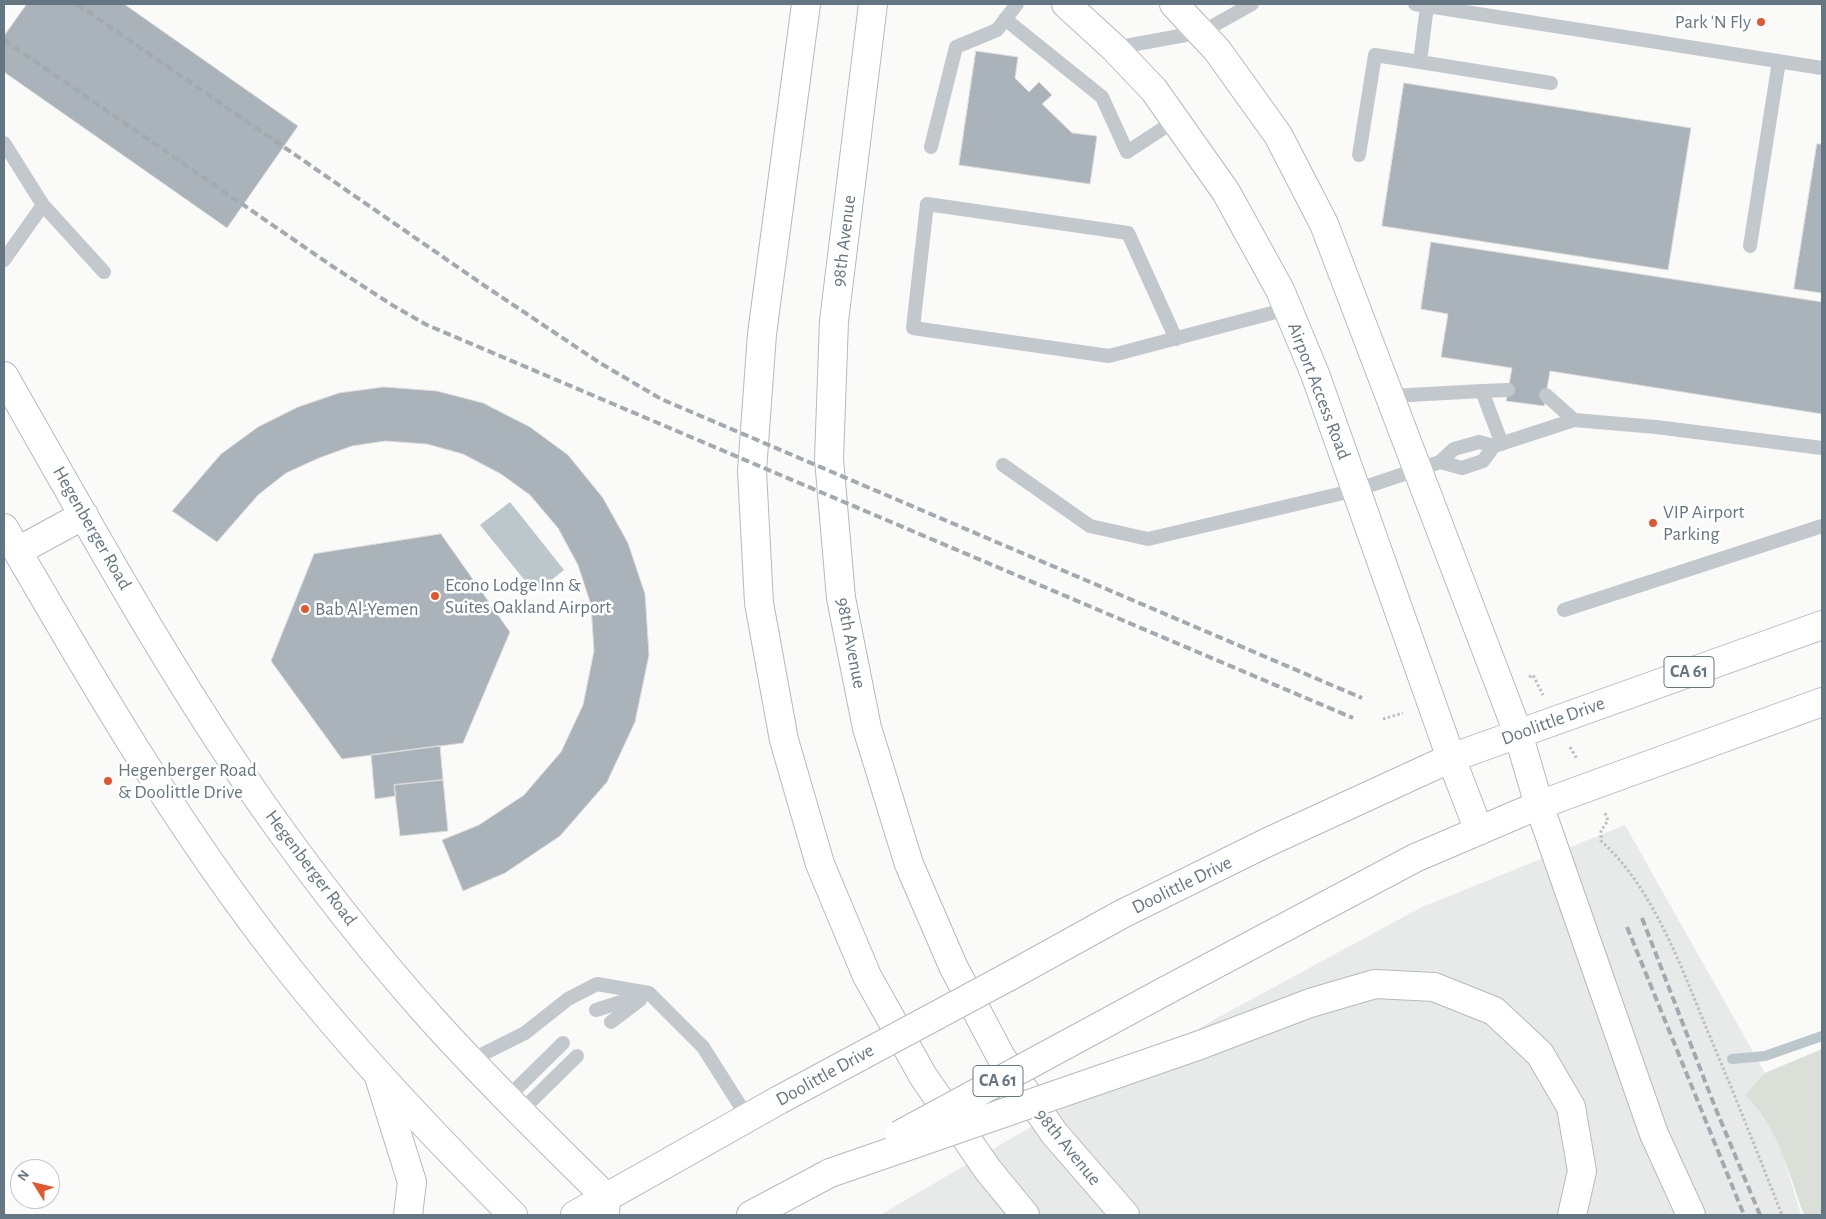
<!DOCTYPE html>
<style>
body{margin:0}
#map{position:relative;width:1826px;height:1219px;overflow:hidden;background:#fafaf8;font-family:"Alegreya Sans",sans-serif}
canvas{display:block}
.frame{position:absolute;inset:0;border:5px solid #657683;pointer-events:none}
.north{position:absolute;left:10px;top:1159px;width:50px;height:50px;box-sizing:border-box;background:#fff;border:1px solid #c1c8cd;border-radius:50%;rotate:306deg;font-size:14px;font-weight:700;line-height:20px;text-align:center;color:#657683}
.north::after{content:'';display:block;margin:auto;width:18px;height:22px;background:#e4572e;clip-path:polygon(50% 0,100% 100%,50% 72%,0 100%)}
</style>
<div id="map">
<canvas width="1826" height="1219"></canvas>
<div class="frame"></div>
<div class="north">N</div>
</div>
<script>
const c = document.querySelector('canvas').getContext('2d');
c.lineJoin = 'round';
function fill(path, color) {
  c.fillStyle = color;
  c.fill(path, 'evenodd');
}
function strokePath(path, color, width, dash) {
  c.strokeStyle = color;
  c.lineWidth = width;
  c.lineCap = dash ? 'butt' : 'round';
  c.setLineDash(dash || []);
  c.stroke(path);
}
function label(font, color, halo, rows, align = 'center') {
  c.font = font + ' "Alegreya Sans",sans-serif';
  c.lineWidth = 5;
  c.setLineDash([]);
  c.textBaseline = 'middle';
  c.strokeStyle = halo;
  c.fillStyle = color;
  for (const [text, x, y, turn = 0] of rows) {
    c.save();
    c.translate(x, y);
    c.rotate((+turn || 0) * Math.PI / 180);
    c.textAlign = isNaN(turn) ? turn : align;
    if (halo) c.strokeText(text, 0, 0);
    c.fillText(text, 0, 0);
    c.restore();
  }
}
fill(new Path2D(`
 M1625,825L1765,1073L1777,1111L1786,1165L1801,1215H880L1217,1018L1422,907Z`), '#e8e9e9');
fill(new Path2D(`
 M1822,1049V1215H1804C1789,1175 1778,1125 1745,1095L1765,1073Z`), '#dadfd7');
fill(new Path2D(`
 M510,502L564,570L535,593L480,525Z`), '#bbc7cb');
strokePath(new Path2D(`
 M1732,1059L1765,1056L1822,1036`), '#bbc7cb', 10);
const building = new Path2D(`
 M27,4H124L298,126L227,228L4,72V36Z
 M976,51L1018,57L1015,78L1029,92L1039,82L1052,95L1042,104L1072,133L1097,136L1090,184L959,165Z
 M1404,83L1691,128L1668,270L1382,226Z
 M1817,144H1822V293L1794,289Z
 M1431,242L1822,302V414L1550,371L1544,406L1506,401L1512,368L1441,357L1448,314L1421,309Z
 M384,387L437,391L483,403L530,427L568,455L603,498L628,543L645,594L649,655L635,722L607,782L560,836L505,873L463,891L442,840L479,825L524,795L561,752L583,705L594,651L591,605L578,565L558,528L530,495L501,474L463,454L427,444L385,441L352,446L319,458L286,473L258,495L217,542L172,511L221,454L258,427L298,407L339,393Z
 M441,534L510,632L463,743L342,759L271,661L314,554Z
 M440,746L443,780L394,785L396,796L375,799L371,755Z
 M443,780L448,831L400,836L394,785Z`);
fill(building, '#aab3b9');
strokePath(building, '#dcdcda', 1);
const primary = new Path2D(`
 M806,4L762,334L752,471L759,603L784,740L820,864L867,976L923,1076L988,1170L1025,1215
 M873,4L834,321L829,459L841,598L867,728L909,864L953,966L1001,1057L1054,1133L1125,1215
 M1066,4L1114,48L1154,90L1226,192L1280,290L1315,374L1451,758L1479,831
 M1174,4L1217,50L1278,135L1324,224L1518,733L1539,805L1654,1134L1691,1215
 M4,376C87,521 168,670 264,807C315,879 371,951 430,1017C486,1079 546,1138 606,1197L605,1215
 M4,528C90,677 177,827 284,963C354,1052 433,1135 513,1215
 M18,551L84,515
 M1008,977L1122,914L1268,842L1451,758L1822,625
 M1167,990L1415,858L1539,805L1822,702
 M1200,1045L1310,1003L1375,984L1434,987L1494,1011L1540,1054L1571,1107L1582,1171L1572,1215
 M380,1080L412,1182L408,1215
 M575,1215L779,1100
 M751,1215L830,1173`);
strokePath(primary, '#b5babe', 30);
strokePath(new Path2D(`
 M1529,677L1533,675L1543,695
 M1383,719L1403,713
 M1570,747L1577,759
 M1605,813L1608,820L1601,831V841C1653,887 1682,969 1708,1032C1734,1093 1758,1154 1782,1215`), '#bbbfc2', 3, [2.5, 2.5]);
strokePath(new Path2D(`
 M1415,4L1822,68
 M1005,19L1102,97L1127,152L1176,120
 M1114,48L1202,32L1252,4
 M1420,62L1551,83
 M4,143L43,205L104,272
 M931,147L956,47L997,30L1017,4
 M1359,155L1375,55L1420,62L1427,6
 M1750,246L1779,61
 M4,260L43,205
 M1176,339L1128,233L927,204L913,328L1109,356L1287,309
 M1482,391L1508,390
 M1546,395L1574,420
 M1391,396L1482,391L1502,444
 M1440,462L1454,449L1479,442L1494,446L1574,420L1656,427L1822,448
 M1003,465L1090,526L1148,539L1356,490L1440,462L1462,468L1483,461L1494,446
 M1564,610L1822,526
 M596,1010L646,994
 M611,1022L640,1000
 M471,1060L525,1033L568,999L597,984L649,993L703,1047L748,1118
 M507,1098L563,1043
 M520,1112L577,1056`), '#c3c8cc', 14);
strokePath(primary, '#fff', 28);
strokePath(new Path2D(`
 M77,4L482,284L600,363L661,399L1362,698
 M4,40L332,266L392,305L427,325L1353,718
 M1642,918L1715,1107L1760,1215
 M1627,927L1744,1215`), '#a2aab0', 4, [8, 4]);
const primaryBridge = new Path2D(`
 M779,1100L1008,977
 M899,1135L1167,990
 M830,1173L1200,1045`);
strokePath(primaryBridge, '#b5babe', 30, []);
strokePath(primaryBridge, '#fff', 28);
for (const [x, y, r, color] of [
 [1761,22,5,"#e4572e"],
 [1653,523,5,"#e4572e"],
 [435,596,5,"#e4572e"],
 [305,609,5,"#e4572e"],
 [108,781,5,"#e4572e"]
]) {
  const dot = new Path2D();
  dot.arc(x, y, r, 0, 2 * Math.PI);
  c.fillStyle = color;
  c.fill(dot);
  strokePath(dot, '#fff', 2);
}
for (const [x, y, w] of [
 [1689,672,50],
 [998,1081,50]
]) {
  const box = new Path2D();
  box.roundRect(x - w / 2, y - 15.5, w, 31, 4);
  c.fillStyle = '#fff';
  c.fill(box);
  strokePath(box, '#657683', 1);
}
label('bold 18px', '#657683', null, [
 ["CA 61",1689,672],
 ["CA 61",998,1081]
]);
label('19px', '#657683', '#fff', [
 ["Park 'N Fly",1751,22,"right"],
 ["VIP Airport",1663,512],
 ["Parking",1663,534],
 ["Econo Lodge Inn &",445,585],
 ["Suites Oakland Airport",445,607],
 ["Bab Al-Yemen",315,609],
 ["Hegenberger Road",118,770],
 ["& Doolittle Drive",118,792]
], 'left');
label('19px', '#657683', '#fff', [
 ["98th Avenue",844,241,-83],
 ["Airport Access Road",1319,391,69],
 ["Hegenberger Road",92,528,60],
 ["98th Avenue",851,643,79],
 ["Doolittle Drive",1553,721,-20],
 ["Hegenberger Road",311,868,53],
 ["Doolittle Drive",1182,885,-26],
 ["Doolittle Drive",825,1075,-29],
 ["98th Avenue",1068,1147,51]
]);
</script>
